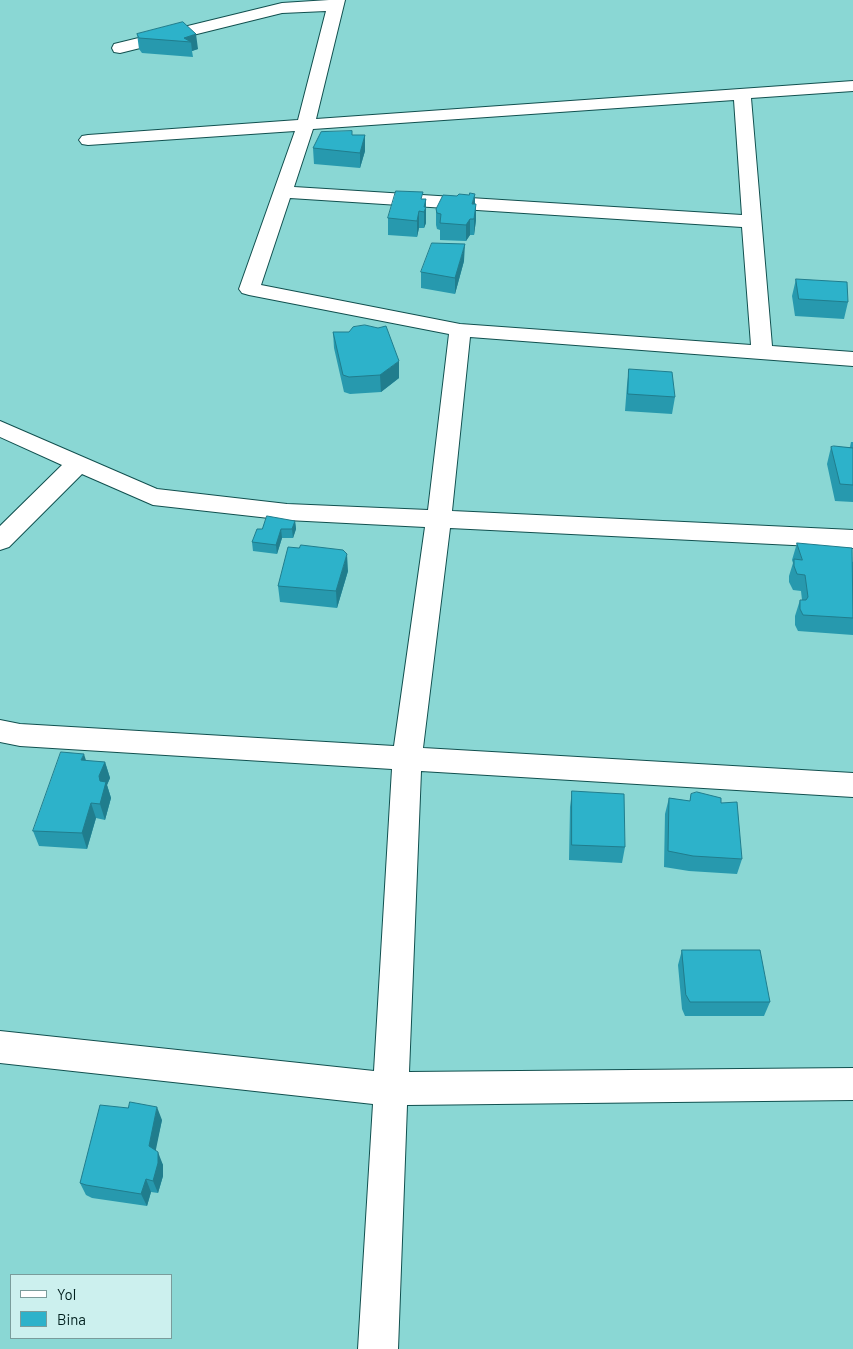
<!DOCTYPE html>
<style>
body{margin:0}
#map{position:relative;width:853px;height:1349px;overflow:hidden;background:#8ad7d4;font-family:Barlow,sans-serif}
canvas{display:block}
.legend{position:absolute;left:10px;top:1274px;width:162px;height:65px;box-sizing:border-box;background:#ccf0ee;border:1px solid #7a9c9b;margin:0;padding:6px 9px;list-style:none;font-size:15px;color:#001f1e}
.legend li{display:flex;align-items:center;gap:10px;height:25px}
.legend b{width:25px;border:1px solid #7a9c9b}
</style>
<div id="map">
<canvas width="853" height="1349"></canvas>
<ul class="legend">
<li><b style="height:6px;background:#fff"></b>Yol</li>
<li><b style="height:14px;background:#2db2ca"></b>Bina</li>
</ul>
</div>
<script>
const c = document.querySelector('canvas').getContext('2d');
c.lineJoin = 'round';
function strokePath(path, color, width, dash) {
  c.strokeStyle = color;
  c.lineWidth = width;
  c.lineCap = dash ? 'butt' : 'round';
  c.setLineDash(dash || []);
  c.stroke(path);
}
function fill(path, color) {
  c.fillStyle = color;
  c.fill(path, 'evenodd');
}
const street = new Path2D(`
 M329,0H345L316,119L853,81V91L751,98L772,346L853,352V366L470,337L452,511L853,530V548L450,528L423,748L853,773V797L421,771L409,1072L853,1068V1100L407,1105L398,1349H358L373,1104L0,1063V1031L374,1071L392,769L20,746L0,742V720L20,724L394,746L425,527L287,520L153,505L82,474L9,547L0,550V526L62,465L0,437V421L157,489L287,504L428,510L449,334L249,295L242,293L239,289L295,131L88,145L82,144L79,140L82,136L88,135L298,120L326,11L282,13L120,53L114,52L112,48L114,44L282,3ZM734,100L742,215L294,187L313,129ZM290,198L742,227L751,345L460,324L261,285Z`);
strokePath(street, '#11504f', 2);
fill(street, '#fff');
fill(new Path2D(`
 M183,22L198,49L192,51L193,57L142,53L139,49L137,34Z
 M352,131V135H365V151L360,168L314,164L313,148Z
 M423,199H426V223L424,228H419L417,237L388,235V218Z
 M475,204L476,220L474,235H470L466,241L440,240V230L437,229L436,225V209Z
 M464,261L455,294L421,288V272Z
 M796,279L848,302L844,319L795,316L792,296Z
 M333,332H349L399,378L381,392L350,394L344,392L334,348Z
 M629,369L675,397L672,414L625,411L627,385Z
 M851,442H853V502L835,501L827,464L831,447H850Z
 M295,521L296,529L293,538H282L277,554L253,551L252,542L262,529Z
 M797,543L853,562V635L798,631L795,625V616L800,600H802L801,591L793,590L789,582V576L793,563L792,560Z
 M348,571L337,608L280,602L278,586Z
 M86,761L105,762L110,778L107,785L111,798L105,820L96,818L87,849L39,846L33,831Z
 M572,791L625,847L622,863L569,860L570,807Z
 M691,794L721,803L742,859L737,874L689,871L664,867L665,814L669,798L690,801Z
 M682,950L770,1002L764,1016H685L682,1009L678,965Z
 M128,1108L162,1120L155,1150L163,1165V1176L158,1193L151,1192L147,1206L92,1198L86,1195L80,1183Z`), '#2799ae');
fill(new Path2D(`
 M196,34L198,49L192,51L191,42L184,38Z
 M365,135V151L360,168V153Z
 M475,194V209L472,220V204Z
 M426,199V223L424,228V207Z
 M476,204V220L474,235V219Z
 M419,211V228L417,237V221Z
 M470,219V235L466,241V225Z
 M465,244L464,261L455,294V278Z
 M399,361V378L381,392L380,375Z
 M295,521L296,529L293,538L292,529Z
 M281,529L282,538L277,554L276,545Z
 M347,554L348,571L337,608L336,591Z
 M84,754L89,770L81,760Z
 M105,762L110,778L107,785L111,798L105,820L100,804L99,776Z
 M91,803L96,818L87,849L82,833Z
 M157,1107L162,1120L154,1159L149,1146Z
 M158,1152L163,1165V1176L158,1193L153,1181Z
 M146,1179L151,1192L147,1206L141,1194Z`), '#207d8d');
const building = new Path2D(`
 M183,22L196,34L184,38L191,42L139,38L137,34Z
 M352,131V135H365L360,153L313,148L321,132Z
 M396,191L423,192L421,199H426L424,207H426L424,212L419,211L417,221L388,218Z
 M470,193L475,194L472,204H476L474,219H470L466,225L440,223L441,214L437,213L436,209L443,195L457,196L459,194L469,195Z
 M432,243L465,244L455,278L421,272Z
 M796,279L847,282L848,302L799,299Z
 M365,325L378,328L386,326L399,361L380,375L349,377L343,375L333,332H349L353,327Z
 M629,369L672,372L675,397L628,394Z
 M834,446L853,448V485L840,484L831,447Z
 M267,516L295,521L292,529H281L276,545L252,542L257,529H262Z
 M797,543L852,548L853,618L803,615L800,609V600H806L808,597L805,575L797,574L794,566V559L802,560Z
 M301,545L343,550L347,554L336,591L278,586L288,547L299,548Z
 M61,752L84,754L81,760L105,762L99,776L100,781L106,782L100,804L91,803L82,833L33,831Z
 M572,791L624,794L625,847L572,845Z
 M697,792L721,798V803L737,802L742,859L693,856L668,851L669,798L690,801L691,794Z
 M682,950H760L770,1002H690L686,995Z
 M130,1102L157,1107L149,1146L158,1152V1163L153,1181L146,1179L141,1194L86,1185L80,1183L100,1105L128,1108Z`);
fill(building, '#2db2ca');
strokePath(building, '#207d8d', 1);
</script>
